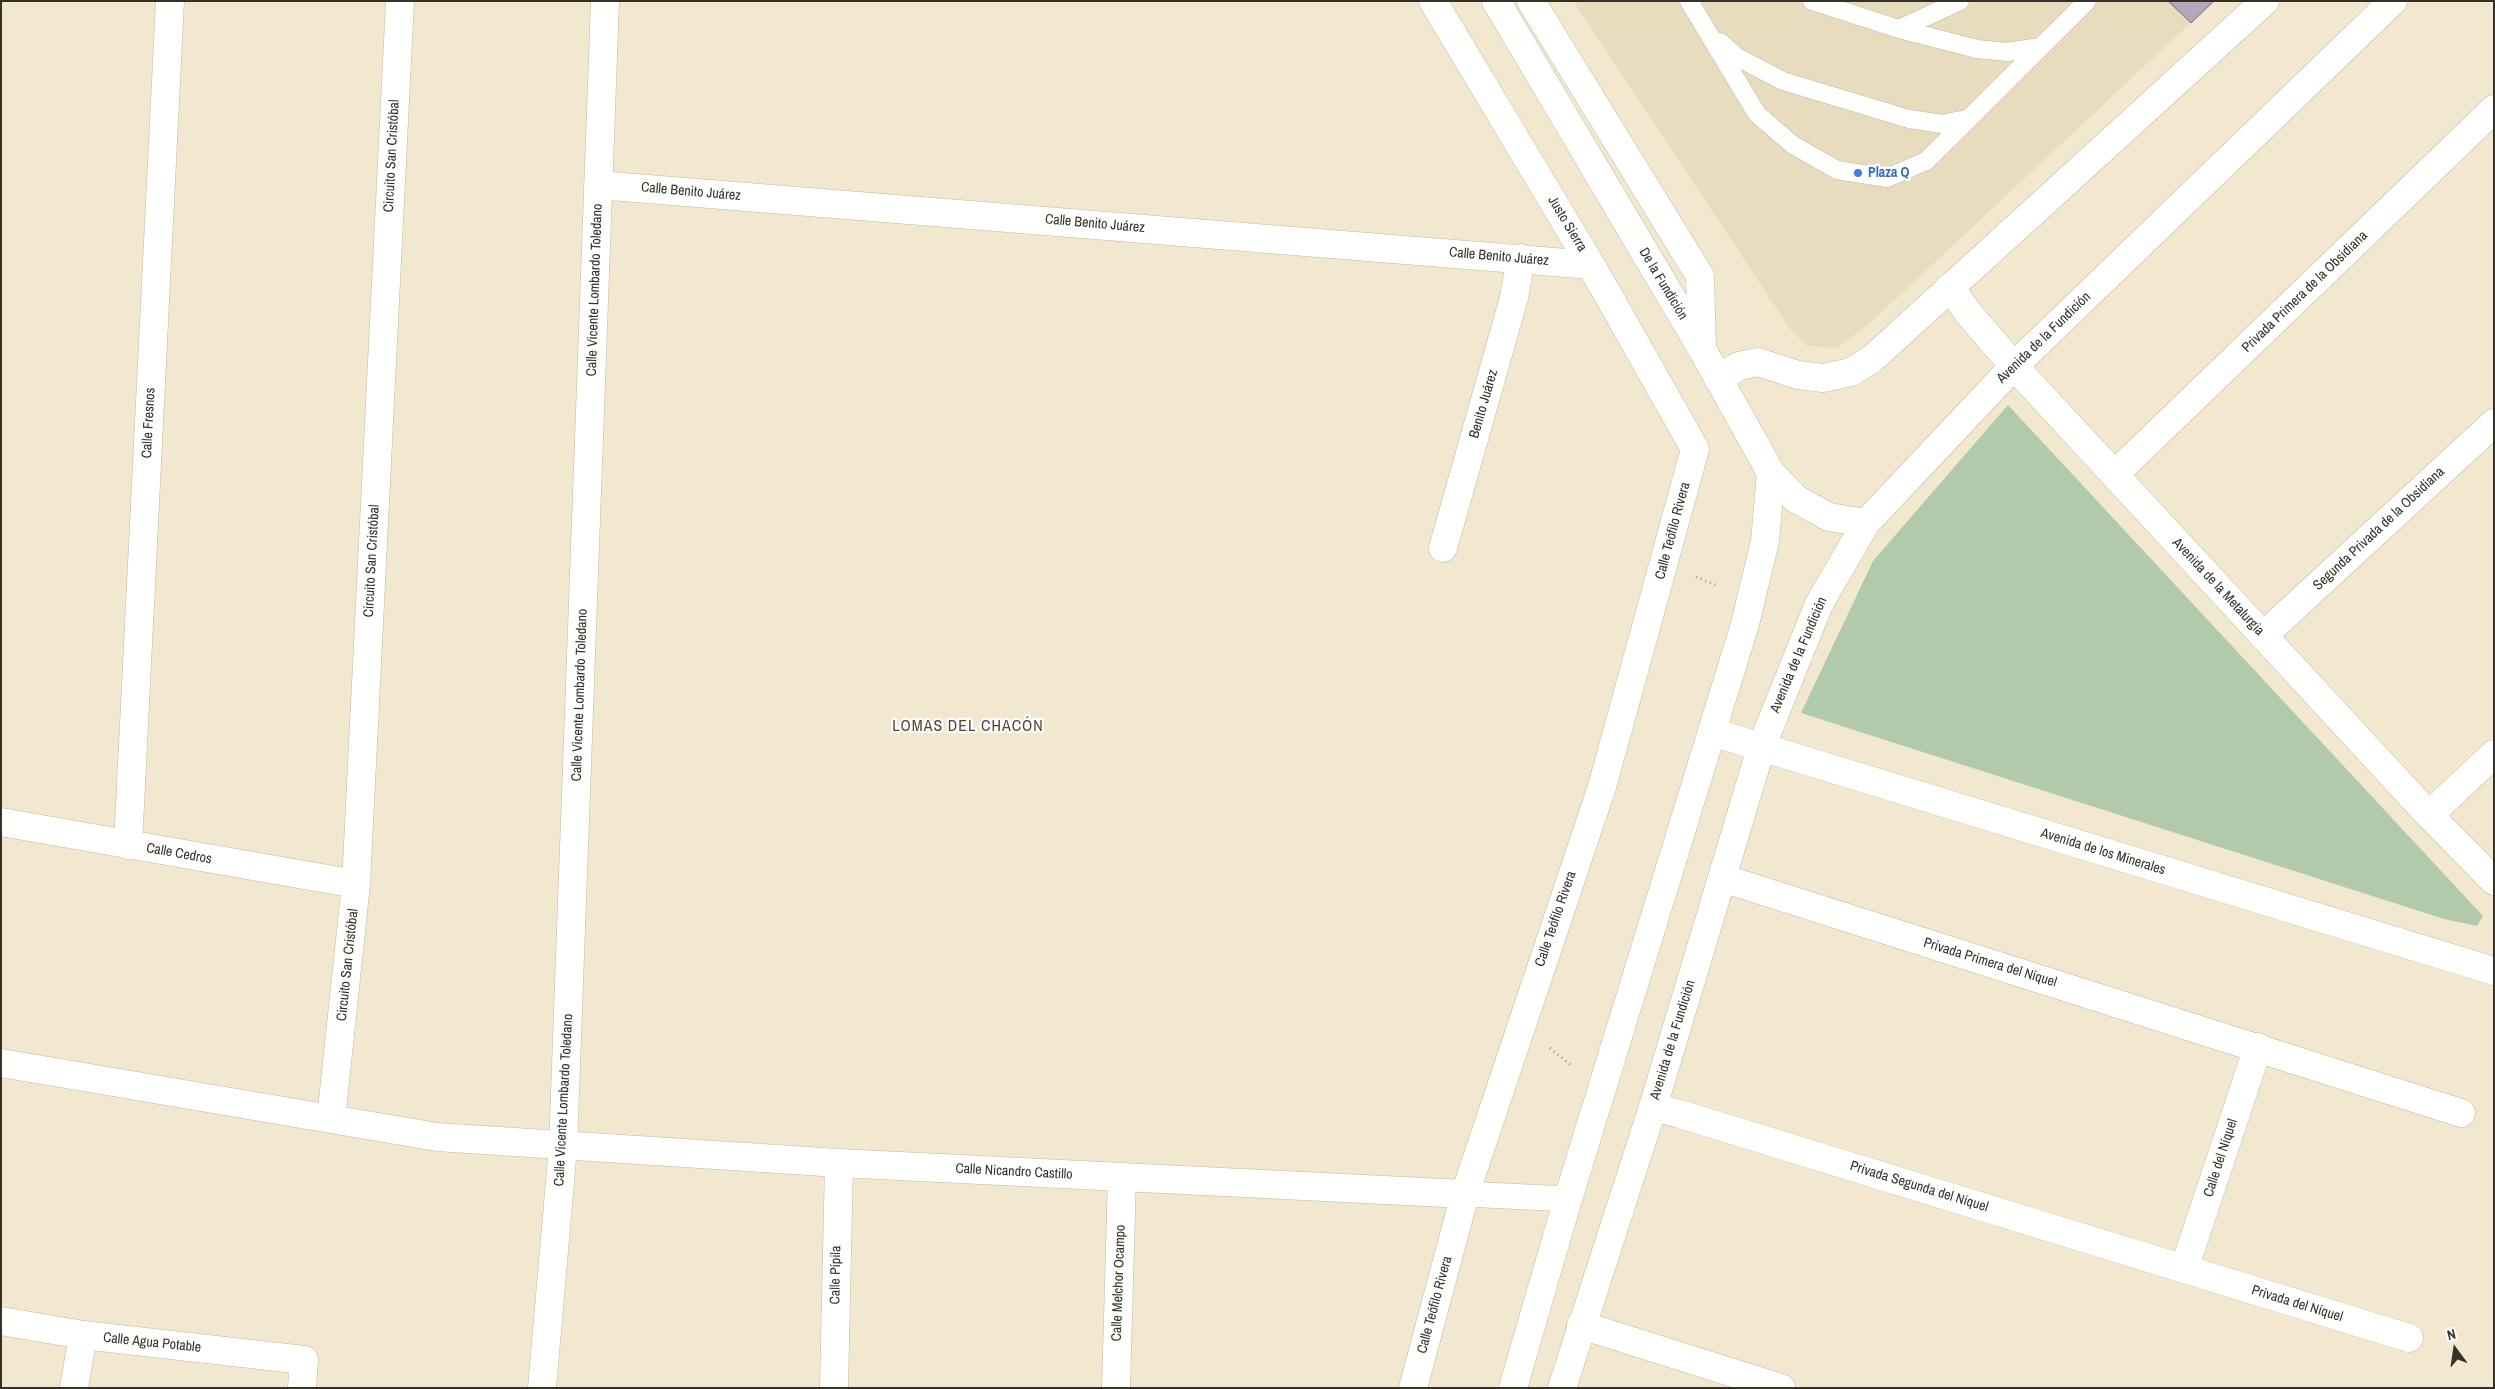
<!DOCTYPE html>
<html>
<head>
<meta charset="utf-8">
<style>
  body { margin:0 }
  #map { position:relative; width:2495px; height:1389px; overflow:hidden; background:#f1e8cf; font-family:"Archivo Narrow",sans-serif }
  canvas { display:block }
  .frame { position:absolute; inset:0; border:2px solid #353127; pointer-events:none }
  .north { position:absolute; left:2430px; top:1324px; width:50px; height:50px; -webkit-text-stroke:4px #fff; paint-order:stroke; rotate:346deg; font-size:14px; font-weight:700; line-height:20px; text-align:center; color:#353127 }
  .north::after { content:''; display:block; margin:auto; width:18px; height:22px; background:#353127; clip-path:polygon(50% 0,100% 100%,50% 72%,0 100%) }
</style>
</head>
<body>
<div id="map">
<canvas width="2495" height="1389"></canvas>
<div class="frame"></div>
<div class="north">N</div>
</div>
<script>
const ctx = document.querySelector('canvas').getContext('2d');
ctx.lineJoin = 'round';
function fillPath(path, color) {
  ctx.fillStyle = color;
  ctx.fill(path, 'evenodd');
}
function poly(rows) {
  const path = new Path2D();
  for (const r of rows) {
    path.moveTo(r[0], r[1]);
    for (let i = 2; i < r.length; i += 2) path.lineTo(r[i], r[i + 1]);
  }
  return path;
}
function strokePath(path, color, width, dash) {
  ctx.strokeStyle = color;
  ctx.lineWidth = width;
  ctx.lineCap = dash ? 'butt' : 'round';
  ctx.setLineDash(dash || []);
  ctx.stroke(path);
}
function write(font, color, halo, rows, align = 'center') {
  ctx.font = font + ' "Archivo Narrow",sans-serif';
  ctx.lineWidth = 4.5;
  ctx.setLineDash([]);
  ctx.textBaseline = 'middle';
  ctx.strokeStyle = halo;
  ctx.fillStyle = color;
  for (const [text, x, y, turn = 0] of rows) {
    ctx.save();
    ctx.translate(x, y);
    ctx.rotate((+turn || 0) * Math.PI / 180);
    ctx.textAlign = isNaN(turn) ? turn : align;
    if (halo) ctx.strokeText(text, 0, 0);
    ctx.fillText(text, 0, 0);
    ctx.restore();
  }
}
fillPath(poly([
  [1573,1,2214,1,1870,323,1837,348,1807,346,1790,329]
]), '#e7dcbd');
fillPath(poly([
  [2008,405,2483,916,2477,926,2444,919,1801,713,1873,561]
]), '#b2caac');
const building = poly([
  [2168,1,2214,1,2191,23,2168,1]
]);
fillPath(building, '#b6a6bc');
strokePath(building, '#796b7f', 1);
const service = poly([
  [1689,1,1757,114,1793,145,1837,170,1887,178,1926,161,2087,1],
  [1812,1,1899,29,1977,49,2007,52,2040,47],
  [1899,29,1960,1],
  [1720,42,1737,57,1783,81,1909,119,1942,124,1966,119]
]);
const pedestrian = poly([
  [1465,1194,1568,1199]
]);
const minor = poly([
  [598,185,1591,265],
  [1950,287,1969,314,2014,366,2429,815,2494,881],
  [2115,474,2494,109],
  [1443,548,1514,298,1521,258],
  [2263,636,2494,423],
  [1712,732,2494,971],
  [2429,815,2494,754],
  [1,822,356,884],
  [128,845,170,1],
  [1722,878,2461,1113],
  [1,1063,437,1137,839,1163,1465,1194],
  [1653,1107,1680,1114,2409,1338],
  [331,1119,356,884,400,1],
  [2184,1269,2258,1047],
  [1,1321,83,1335,304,1360,302,1388],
  [1581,1325,1781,1388],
  [74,1388,83,1335],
  [542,1388,563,1147,605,1],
  [834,1388,839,1163],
  [1116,1388,1122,1177],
  [1413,1388,1465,1194,1602,787,1695,449,1591,265,1433,1]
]);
const tertiary = poly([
  [1496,1,1702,349,1771,473,1796,499,1829,517,1866,523],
  [1531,1,1700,276,1702,347],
  [1718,379,1739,366,1758,362,1798,375,1823,378,1851,372,1872,359,2265,1],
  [1513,1388,1568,1199,1745,624,1765,541,1771,473],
  [1562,1388,1653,1107,1761,748,1819,604,1866,523,2014,366,2393,1]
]);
strokePath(service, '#c1b9a0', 19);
strokePath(pedestrian, '#c1b9a0', 26);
strokePath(minor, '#c1b9a0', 29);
strokePath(tertiary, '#c1b9a0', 29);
strokePath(poly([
  [1696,577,1718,586],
  [1550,1048,1572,1066]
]), '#a49d8b', 3, [1, 4]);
strokePath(service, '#fff', 18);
strokePath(pedestrian, '#fff', 25);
strokePath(minor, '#fff', 28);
strokePath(tertiary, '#fff', 28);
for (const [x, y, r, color] of [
  [1858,173,5,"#3f7fe0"]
]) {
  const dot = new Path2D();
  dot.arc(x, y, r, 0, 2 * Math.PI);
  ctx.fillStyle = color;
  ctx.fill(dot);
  strokePath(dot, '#fff', 2);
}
write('14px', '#353127', '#fff', [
  ["Circuito San Cristóbal",392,156,-87],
  ["Calle Benito Juárez",691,192,5],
  ["Calle Benito Juárez",1095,224,5],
  ["Justo Sierra",1567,224,59],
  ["Calle Benito Juárez",1499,257,5],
  ["De la Fundición",1663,284,59],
  ["Calle Vicente Lombardo Toledano",595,290,-88],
  ["Privada Primera de la Obsidiana",2305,292,-44],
  ["Avenida de la Fundición",2044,338,-44],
  ["Benito Juárez",1484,404,-74],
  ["Calle Fresnos",149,423,-87],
  ["Segunda Privada de la Obsidiana",2379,529,-43],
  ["Calle Teófilo Rivera",1673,531,-75],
  ["Circuito San Cristóbal",372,561,-87],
  ["Avenida de la Metalurgia",2218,587,47],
  ["Avenida de la Fundición",1799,655,-67],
  ["Calle Vicente Lombardo Toledano",580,695,-88],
  ["Avenida de los Minerales",2103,852,17],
  ["Calle Cedros",179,854,10],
  ["Calle Teófilo Rivera",1556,919,-71],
  ["Privada Primera del Níquel",1990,963,17],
  ["Circuito San Cristóbal",348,965,-84],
  ["Avenida de la Fundición",1673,1040,-73],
  ["Calle Vicente Lombardo Toledano",564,1100,-87],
  ["Calle del Níquel",2221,1158,-72],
  ["Calle Nicandro Castillo",1014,1172,3],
  ["Privada Segunda del Níquel",1919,1187,17],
  ["Calle Pípila",836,1275,-89],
  ["Calle Melchor Ocampo",1119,1283,-88],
  ["Privada del Níquel",2297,1304,17],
  ["Calle Teófilo Rivera",1435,1305,-75],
  ["Calle Agua Potable",152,1343,6]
]);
write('bold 14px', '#366cbe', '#fff', [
  ["Plaza Q",1868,173]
], 'left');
ctx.letterSpacing = '1px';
write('16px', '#4e4631', '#fff', [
  ["LOMAS DEL CHACÓN",968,727]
]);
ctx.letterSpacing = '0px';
</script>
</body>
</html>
